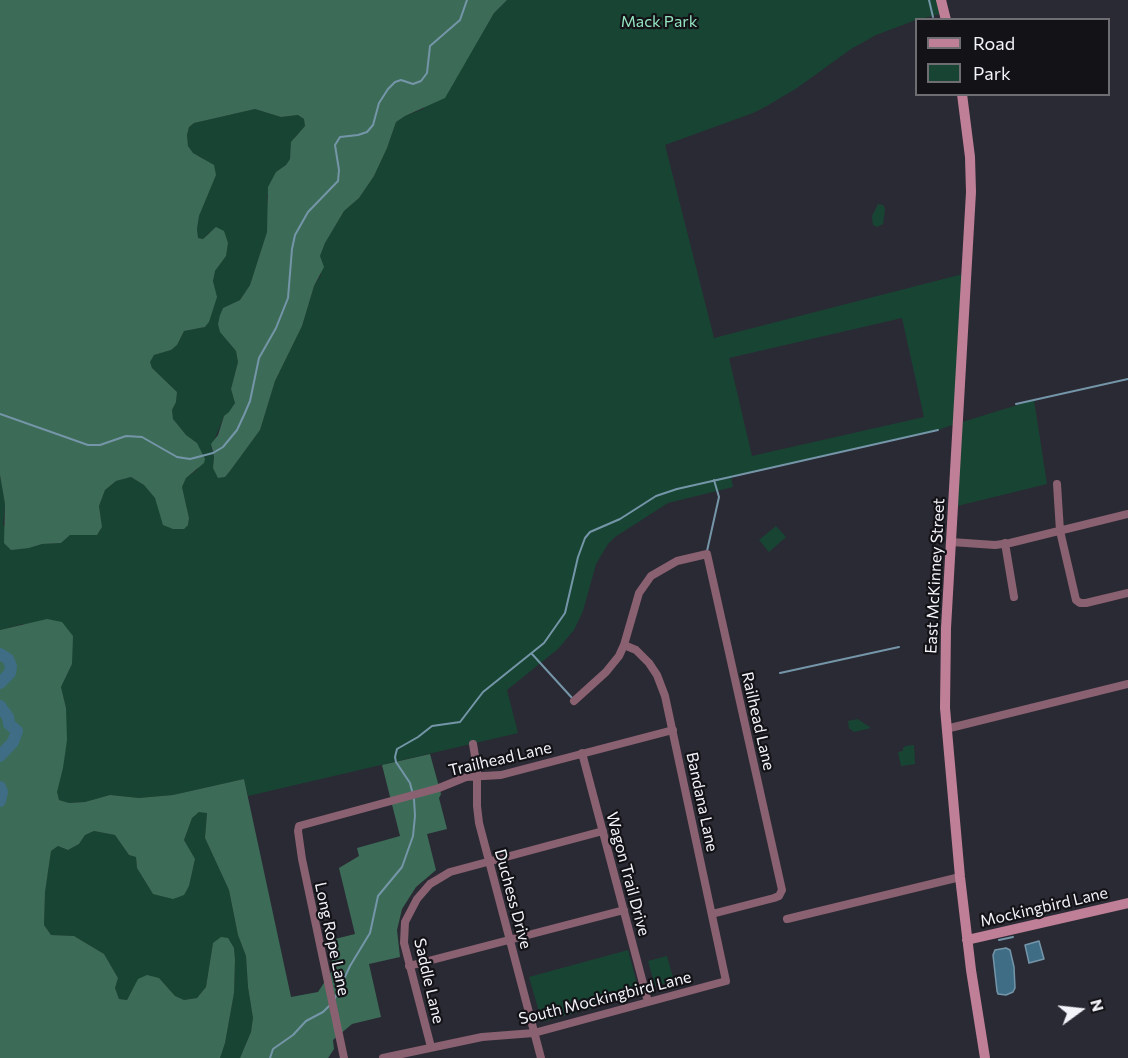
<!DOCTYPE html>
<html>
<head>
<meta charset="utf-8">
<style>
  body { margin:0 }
  #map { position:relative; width:1128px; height:1058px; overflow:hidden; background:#2a2a34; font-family:Commissioner,sans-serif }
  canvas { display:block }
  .legend { position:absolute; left:915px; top:18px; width:195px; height:78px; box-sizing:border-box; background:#131317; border:2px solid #6d6d72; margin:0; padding:8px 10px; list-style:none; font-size:18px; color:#f3f4fa }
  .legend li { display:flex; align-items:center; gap:12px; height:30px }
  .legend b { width:30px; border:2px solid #6d6d72 }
  .north { position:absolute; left:1050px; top:980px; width:60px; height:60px; -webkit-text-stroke:4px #131317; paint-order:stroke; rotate:75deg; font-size:16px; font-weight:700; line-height:24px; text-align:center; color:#f3f4fa }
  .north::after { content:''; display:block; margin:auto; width:21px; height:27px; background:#f3f4fa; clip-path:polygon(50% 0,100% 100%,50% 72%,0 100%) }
</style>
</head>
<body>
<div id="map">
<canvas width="1128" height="1058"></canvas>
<ul class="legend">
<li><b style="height:8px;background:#bf7f96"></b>Road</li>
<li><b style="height:16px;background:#184533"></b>Park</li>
</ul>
<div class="north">N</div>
</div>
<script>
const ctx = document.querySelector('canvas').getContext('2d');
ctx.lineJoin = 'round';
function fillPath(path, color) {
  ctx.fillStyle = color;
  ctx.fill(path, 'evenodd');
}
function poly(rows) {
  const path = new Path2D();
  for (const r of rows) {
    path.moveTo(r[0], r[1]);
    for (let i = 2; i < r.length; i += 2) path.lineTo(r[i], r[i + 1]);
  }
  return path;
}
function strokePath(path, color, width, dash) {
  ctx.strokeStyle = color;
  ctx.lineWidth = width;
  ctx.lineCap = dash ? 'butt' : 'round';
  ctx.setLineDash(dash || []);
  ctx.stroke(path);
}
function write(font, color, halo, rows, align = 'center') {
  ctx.font = font + ' Commissioner,sans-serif';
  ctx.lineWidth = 4.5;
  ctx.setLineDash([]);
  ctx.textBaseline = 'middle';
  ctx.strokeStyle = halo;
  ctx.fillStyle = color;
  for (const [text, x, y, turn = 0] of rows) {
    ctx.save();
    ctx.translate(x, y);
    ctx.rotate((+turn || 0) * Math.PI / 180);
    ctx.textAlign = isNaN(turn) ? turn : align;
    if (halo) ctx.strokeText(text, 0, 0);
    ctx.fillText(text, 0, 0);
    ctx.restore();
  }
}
fillPath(poly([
  [507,0,941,0,944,13,916,20,876,35,851,49,797,88,765,107,753,113,665,145,714,338,967,273,959,423,1034,400,1047,484,953,507,958,423,938,430,731,476,733,487,668,503,615,537,608,544,596,564,583,611,574,630,558,649,507,690,518,733,248,796,244,779,173,795,139,798,110,795,85,802,69,803,59,800,56,792,63,768,66,708,61,687,72,664,23,624,0,630,0,475,5,504,3,525,29,548,42,544,61,543,70,535,97,535,102,527,99,506,105,490,116,481,131,477,144,485,155,498,188,525,189,518,182,487,186,478,198,469,197,443,186,435,173,419,172,410,176,402,177,392,152,368,150,362,154,355,171,350,177,345,184,331,205,327,209,322,214,304,215,289,213,281,215,271,226,256,228,243,210,232,203,239,198,238,197,229,199,216,216,174,204,159,193,153,188,146,187,135,189,127,194,123,255,109,281,117,298,115,304,119,305,126,295,137,290,159,286,165,276,172,267,196,269,217,267,232,250,285,240,300,223,308,220,315,226,339,236,351,238,362,231,389,235,403,229,413,224,416,211,448,214,457,213,468,219,478,225,477,230,471,260,430,275,381,302,326,314,286,321,275,320,256,325,243,344,211,359,198,374,176,387,148,396,122,405,116,423,109,467,59,494,13],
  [902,318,924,417,752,456,729,358],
  [878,204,883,205,885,209,883,224,877,227,873,225,872,216],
  [776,526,786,537,769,552,759,540],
  [858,719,862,722,871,728,854,732,849,728,848,721],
  [914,745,915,764,901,766,898,752,903,751,903,748,906,746],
  [199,812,207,812,205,838,229,890,238,935,246,956,248,987,253,1018,251,1032,240,1058,220,1058,225,1043,234,993,235,960,234,948,213,943,206,987,197,998,184,1000,175,996,159,978,132,990,127,1000,119,999,115,988,118,978,104,954,74,936,51,935,44,925,45,891,51,851,58,846,68,850,79,844,85,835,94,831,115,835,129,855,136,857,137,868,153,894,183,895,189,886,195,860,184,840,192,818],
  [628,950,640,995,542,1022,529,977],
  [667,956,674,981,655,986,648,961]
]), '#184533');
fillPath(poly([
  [0,0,507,0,494,13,445,98,405,116,396,122,387,148,374,176,359,198,344,211,325,243,320,256,324,267,314,286,302,326,275,381,260,430,230,471,225,477,218,478,213,468,214,457,211,444,218,435,224,416,229,412,235,403,231,389,238,362,236,351,220,332,218,324,220,315,223,308,240,300,250,285,267,232,268,187,276,172,286,165,290,159,291,142,305,126,304,119,298,115,281,117,255,109,194,123,189,127,187,135,188,146,193,153,214,165,216,175,199,216,197,229,198,238,203,239,216,227,224,231,228,243,226,256,215,271,213,281,217,297,209,322,205,327,184,331,177,345,171,350,154,355,150,362,152,368,177,392,176,402,172,410,173,419,186,435,197,443,205,459,204,463,186,478,182,487,189,518,188,525,184,529,173,529,163,525,155,498,144,485,131,477,116,481,105,490,99,506,102,527,97,535,70,535,61,543,42,544,29,548,11,550,4,543,5,504,0,475],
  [47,619,62,622,73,636,72,664,61,687,66,708,67,740,63,768,57,792,59,800,69,803,85,802,110,795,139,798,173,795,244,779,291,997,318,992,333,969,327,941,355,934,339,868,359,856,357,848,400,836,382,765,430,754,441,794,439,798,447,829,427,834,436,870,416,887,402,909,397,930,400,957,369,964,381,1017,352,1024,333,1040,334,1049,328,1058,240,1058,251,1032,253,1018,248,987,246,956,238,935,229,890,205,838,207,813,199,812,192,818,184,840,195,859,189,886,184,895,173,899,153,894,137,868,136,857,129,855,115,835,94,831,85,835,79,844,68,850,58,846,51,851,45,892,44,925,51,935,74,936,104,954,118,978,115,988,119,999,127,1000,138,979,147,975,159,978,175,996,184,1000,197,998,206,987,213,943,221,937,228,938,234,948,235,960,234,993,225,1043,220,1058,0,1058,0,630]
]), '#3c6c57');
const water = poly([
  [1039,941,1044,959,1029,963,1025,945,1039,941],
  [1006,948,1010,950,1014,967,1015,988,1013,992,1006,995,998,994,997,991,993,955,995,950,1006,948]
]);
fillPath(water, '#3f6d86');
strokePath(water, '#7596a9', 1.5);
strokePath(poly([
  [929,0,933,17],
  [1016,404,1128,379],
  [0,414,88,445,100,445,126,436,142,437,177,457,190,459,213,453,223,447,237,430,244,415,250,401,259,358,276,328,288,298,292,249,295,235,308,212,338,181,339,170,335,145,340,137,358,135,367,132,373,125,379,103,388,89,395,82,401,80,413,84,421,81,427,73,430,46,460,20,467,0],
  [707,551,719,497,714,480],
  [532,654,573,699],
  [780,673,899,647],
  [999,940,1013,937],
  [334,1000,350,966,370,933,378,896,402,867,413,836,415,816,414,799,410,783,396,762,395,757,397,749,418,737,432,726,460,722,483,692,544,643,565,613,578,557,585,538,590,532,620,519,656,496,677,489,938,430],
  [270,1058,273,1049,293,1035,306,1021,323,1012,331,1004]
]), '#7596a9', 2);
strokePath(poly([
  [0,654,8,659,11,666,10,673,0,683],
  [0,706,8,717,9,724,17,731,13,742,0,756],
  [0,787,2,792,0,801]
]), '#3f6d86', 12);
strokePath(poly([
  [1057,484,1060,531,1076,600,1080,603,1086,603,1128,593],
  [951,542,995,545,1010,543,1128,514],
  [1005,543,1014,597],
  [574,701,606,672,619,656,624,645,639,593,651,576,677,561,707,554,782,890,779,896,774,898,712,914],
  [946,729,1128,684],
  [473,744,477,768,477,806,479,823,541,1058],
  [582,753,648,1002],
  [787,919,960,877],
  [409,966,624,910],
  [431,1047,404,943,405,922,417,899,430,884,450,872,603,831],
  [344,1058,302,859,298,831,299,826,439,788,466,777,501,775,673,730],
  [383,1058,482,1037,534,1033,726,981,665,696,657,675,649,663,636,650,624,645]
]), '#8a6170', 8);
strokePath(poly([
  [941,0,946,20],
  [962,94,970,157,971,192,946,628,945,708,960,877,971,970,985,1058],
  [967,940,1128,903]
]), '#bf7f96', 10);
write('16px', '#93e3bf', '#131317', [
  ["Mack Park",659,22]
]);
write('16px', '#f3f4fa', '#131317', [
  ["East McKinney Street",935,576,-87],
  ["Railhead Lane",758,721,77],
  ["Trailhead Lane",500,759,-13],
  ["Bandana Lane",702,802,78],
  ["Wagon Trail Drive",628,874,75],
  ["Duchess Drive",513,899,75],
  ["Mockingbird Lane",1044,907,-13],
  ["Long Rope Lane",332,939,78],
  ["Saddle Lane",429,981,77],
  ["South Mockingbird Lane",605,998,-14]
]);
</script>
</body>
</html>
